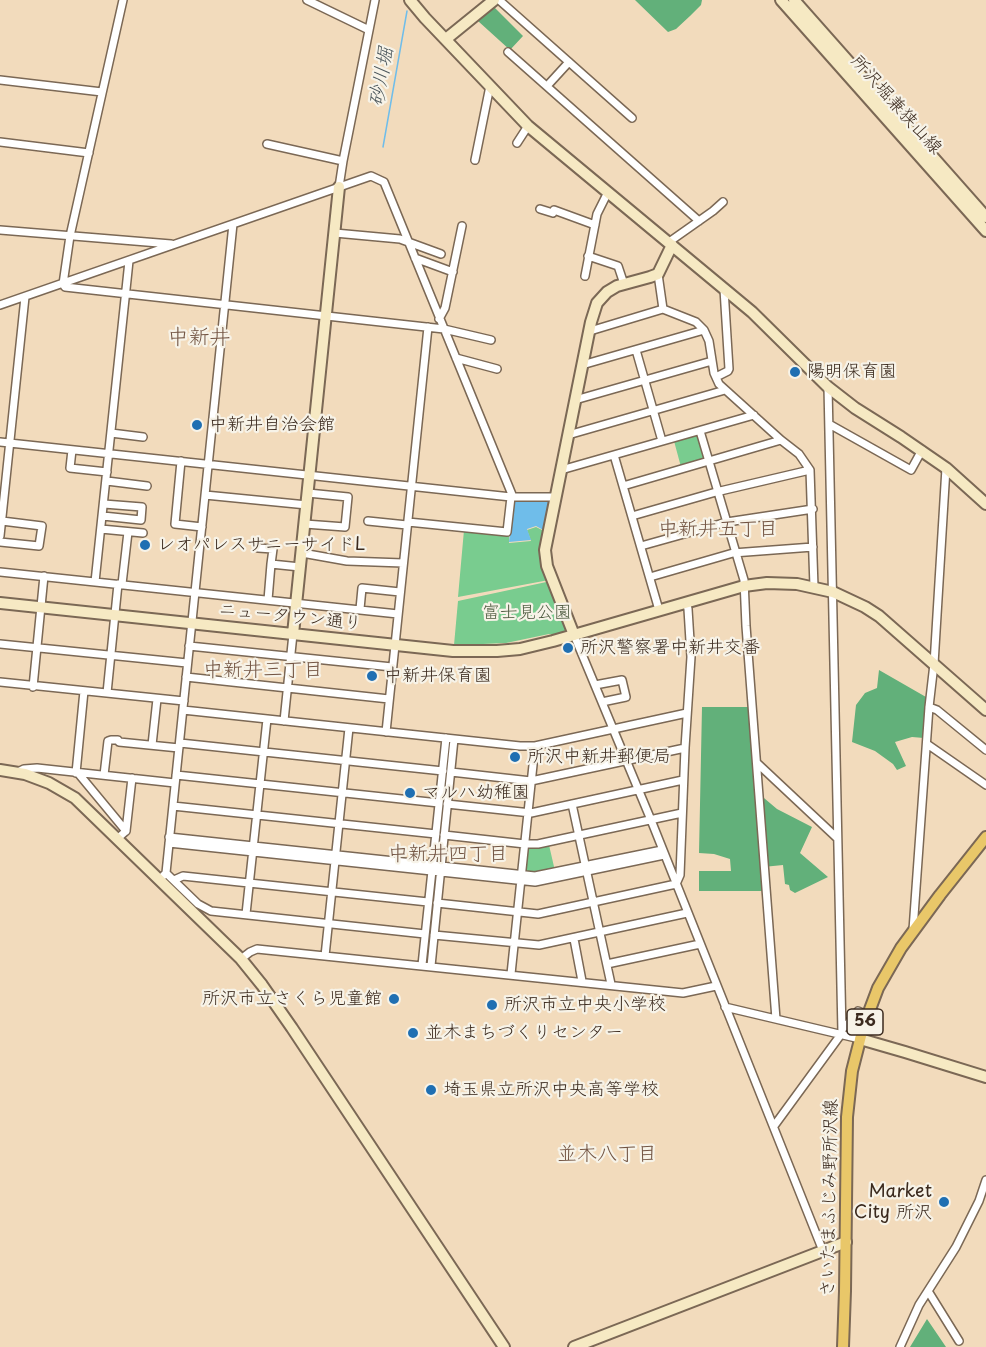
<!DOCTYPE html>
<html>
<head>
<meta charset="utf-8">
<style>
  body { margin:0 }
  canvas { display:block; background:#f2dbbc }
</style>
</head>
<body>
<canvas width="986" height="1347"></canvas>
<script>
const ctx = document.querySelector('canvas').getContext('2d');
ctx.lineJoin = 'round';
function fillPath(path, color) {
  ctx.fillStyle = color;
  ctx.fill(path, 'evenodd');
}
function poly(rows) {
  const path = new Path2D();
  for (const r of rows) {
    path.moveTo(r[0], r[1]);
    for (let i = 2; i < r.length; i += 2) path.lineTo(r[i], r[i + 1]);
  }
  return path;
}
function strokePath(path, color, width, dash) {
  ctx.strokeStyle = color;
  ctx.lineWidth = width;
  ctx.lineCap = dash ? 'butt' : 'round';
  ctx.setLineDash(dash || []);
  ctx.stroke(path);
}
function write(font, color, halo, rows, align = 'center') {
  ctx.font = font + ' "Playpen Sans","Klee One",sans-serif';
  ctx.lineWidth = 4.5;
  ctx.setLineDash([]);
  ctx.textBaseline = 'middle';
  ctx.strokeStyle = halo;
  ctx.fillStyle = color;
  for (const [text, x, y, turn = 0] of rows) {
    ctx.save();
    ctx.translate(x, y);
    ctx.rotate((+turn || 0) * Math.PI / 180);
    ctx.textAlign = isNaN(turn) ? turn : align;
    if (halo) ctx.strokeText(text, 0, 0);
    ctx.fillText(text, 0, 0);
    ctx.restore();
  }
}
fillPath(poly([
  [699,434,706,459,681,467,674,441],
  [536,527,546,532,549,580,458,597,464,530,509,534,509,543,531,541,527,530],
  [551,581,569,630,553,635,549,634,506,643,483,644,480,646,454,645,458,601],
  [549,845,555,871,536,874,526,873,525,871,527,848,529,846]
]), '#79cc8f');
fillPath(poly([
  [635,0,702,0,701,5,690,16,676,29,668,32],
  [493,6,523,36,510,50,478,21],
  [879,670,926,697,924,738,912,737,895,742,906,766,897,770,893,764,875,751,852,742,856,705,865,693,877,688],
  [702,707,752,707,758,793,777,809,812,827,800,853,828,877,795,893,790,890,789,885,785,884,783,865,763,867,765,891,699,891,699,871,731,871,730,859,714,854,699,853],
  [927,1319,946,1347,910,1347]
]), '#62b07a');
fillPath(poly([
  [517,499,550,500,551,503,545,531,536,526,527,529,531,540,509,542,513,504]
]), '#6fbdea');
strokePath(poly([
  [383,147,407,11]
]), '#6fbdea', 1.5);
const street = poly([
  [123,0,70,236,63,284,65,287,444,329,491,340],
  [307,0,369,30],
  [499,0,632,118],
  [508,52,699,221],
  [0,80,102,92],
  [547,86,569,62],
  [0,142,89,153],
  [517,143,528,126],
  [267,144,343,161],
  [475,160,490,86],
  [339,187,343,161,375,0],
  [540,209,553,213,554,210,595,225],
  [0,230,171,244],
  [335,233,400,239,441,254],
  [669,242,713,211,723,202],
  [588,256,618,266,624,284],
  [415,258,453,272],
  [658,274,663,309,696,322,704,330,709,341,714,373,719,384,781,440,799,454,810,470,814,587],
  [585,276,597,214,608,192],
  [0,305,371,176,384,182,513,497],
  [439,319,445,308,462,226],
  [590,331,663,309],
  [636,350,662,441],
  [456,358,497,369],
  [582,365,704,330],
  [716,377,728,371,729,369,724,289],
  [575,400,712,361],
  [829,424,911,470,922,450],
  [700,431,744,580,746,626,776,1019],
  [111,433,143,437],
  [568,435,725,390],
  [0,442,511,497,555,497],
  [72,450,70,468,107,472],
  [614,455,659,610],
  [181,461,175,524,202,527],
  [561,470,754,415],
  [107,481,147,486],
  [623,486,781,440],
  [205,495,307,505],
  [103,516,141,520,142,507,104,504],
  [632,516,716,492,810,470],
  [368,521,407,525],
  [408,522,507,532,511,497],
  [305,524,345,527,348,497,308,493],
  [101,529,143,533],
  [0,536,25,297],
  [0,542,39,546,42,526,2,521],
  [641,546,727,522,813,509],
  [258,548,273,549,271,564,300,567],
  [302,553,347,561,403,563],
  [0,572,398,614],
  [650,577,733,553,813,547],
  [95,582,129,261],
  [122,584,128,532],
  [268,600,271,564],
  [360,609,362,588,400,592],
  [574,635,651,820,823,1251],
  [0,644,187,663],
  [189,646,392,667],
  [186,677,389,699],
  [0,682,184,701],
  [595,685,622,680,626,697,602,702],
  [33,687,44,576],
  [107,693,118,584],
  [929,707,937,710,986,750],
  [183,710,520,746,535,746,687,713],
  [284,721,293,634],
  [386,732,428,327],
  [180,743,443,771],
  [927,744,986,785],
  [152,745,157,699],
  [757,763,837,838],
  [20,771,24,769,37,768,175,783],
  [451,772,531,781,685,748],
  [76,773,84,691],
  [78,773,126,831,117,839],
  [104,775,108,741,111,740,118,740,119,742,179,748],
  [176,775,439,803],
  [447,804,531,813,683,780],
  [572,804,611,984],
  [173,806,436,834],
  [126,831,132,778],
  [444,835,525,844,538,844,682,813],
  [169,837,535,876,662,850],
  [169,843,535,882,664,855],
  [166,873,198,904,211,911,425,934],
  [159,880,166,873,233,224],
  [174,880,183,876,428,902],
  [437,903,538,914,676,884,680,875,685,748,691,657,688,609,686,602],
  [246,914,267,719],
  [913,930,929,707,934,664,946,468],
  [434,935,539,945,687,913],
  [574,939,582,981],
  [325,956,349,728],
  [241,959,250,952,257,949,683,993,716,986],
  [607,964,700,944],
  [422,965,446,738],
  [431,966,454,739],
  [511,974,535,746],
  [725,1007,860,1039],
  [842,1029,846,1026,858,1011,867,1015],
  [774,1126,842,1033,828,387],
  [928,1291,959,1341],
  [900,1347,919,1305,956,1247,979,1201,986,1180]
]);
const secondary = poly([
  [410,0,425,18,528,126,752,312,828,387,855,408,901,437,946,468,986,504],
  [781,0,986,231],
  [794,0,986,217],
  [446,39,494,0],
  [0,603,453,651,497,651,520,649,553,641,744,586,767,583,797,584,833,592,865,607,879,616,986,710],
  [293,634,339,187],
  [574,635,547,566,545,550,591,322,597,303,607,292,617,286,650,277,658,274,672,245],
  [0,770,25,774,49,783,75,798,241,959,262,985,292,1028,504,1347],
  [860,1039,905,1052,986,1077],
  [574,1347,846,1242]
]);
const primary = poly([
  [843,1347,845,1291,847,1117,852,1071,863,1028,878,988,901,948,940,895,986,837]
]);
strokePath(street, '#7b6855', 10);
strokePath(secondary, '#7b6855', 14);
strokePath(primary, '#7b6855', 14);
strokePath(street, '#fff', 7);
strokePath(secondary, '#f6e9c3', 10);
strokePath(primary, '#e9c769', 10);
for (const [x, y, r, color] of [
  [795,372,6,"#1f6fb2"],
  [197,425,6,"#1f6fb2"],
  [145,545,6,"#1f6fb2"],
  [568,648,6,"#1f6fb2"],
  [372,676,6,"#1f6fb2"],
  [515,757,6,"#1f6fb2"],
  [410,793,6,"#1f6fb2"],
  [394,999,6,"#1f6fb2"],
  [492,1005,6,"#1f6fb2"],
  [413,1033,6,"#1f6fb2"],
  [431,1090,6,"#1f6fb2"],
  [944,1202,6,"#1f6fb2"]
]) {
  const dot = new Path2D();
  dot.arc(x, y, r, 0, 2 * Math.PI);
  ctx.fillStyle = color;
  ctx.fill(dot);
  strokePath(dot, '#f7f3e8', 2);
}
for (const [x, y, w] of [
  [865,1022,36]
]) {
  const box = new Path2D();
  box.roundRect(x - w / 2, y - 13, w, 26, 4.5);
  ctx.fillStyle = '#f7f3e8';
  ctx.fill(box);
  strokePath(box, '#3b2a1e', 1.5);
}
write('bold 16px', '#3b2a1e', null, [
  ["56",865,1022]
]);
write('18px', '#3b2a1e', '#f7f3e8', [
  ["所沢堀兼狭山線",896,105,48],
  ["ニュータウン通り",290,617,6],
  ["さいたまふじみ野所沢線",830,1198,-89]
]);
write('18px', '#3b2a1e', '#f7f3e8', [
  ["陽明保育園",807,372],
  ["中新井自治会館",209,425],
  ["レオパレスサニーサイドL",157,545],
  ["所沢警察署中新井交番",580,648],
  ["中新井保育園",384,676],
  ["所沢中新井郵便局",527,757],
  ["マルハ幼稚園",422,793],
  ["所沢市立さくら児童館",382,999,"right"],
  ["所沢市立中央小学校",504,1005],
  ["並木まちづくりセンター",425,1033],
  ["埼玉県立所沢中央高等学校",443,1090],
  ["Market",932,1192,"right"],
  ["City 所沢",932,1213,"right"]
], 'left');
write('18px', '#4e5b40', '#f7f3e8', [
  ["富士見公園",527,613]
]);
write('italic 20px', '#4b565b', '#f7f3e8', [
  ["砂川堀",382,77,-80]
]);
write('20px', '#725442', '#f7f3e8', [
  ["中新井五丁目",718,529],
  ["中新井三丁目",263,670],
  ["中新井四丁目",448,854],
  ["並木八丁目",607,1154]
]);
write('21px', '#725442', '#f7f3e8', [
  ["中新井",199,338]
]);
</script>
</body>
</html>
